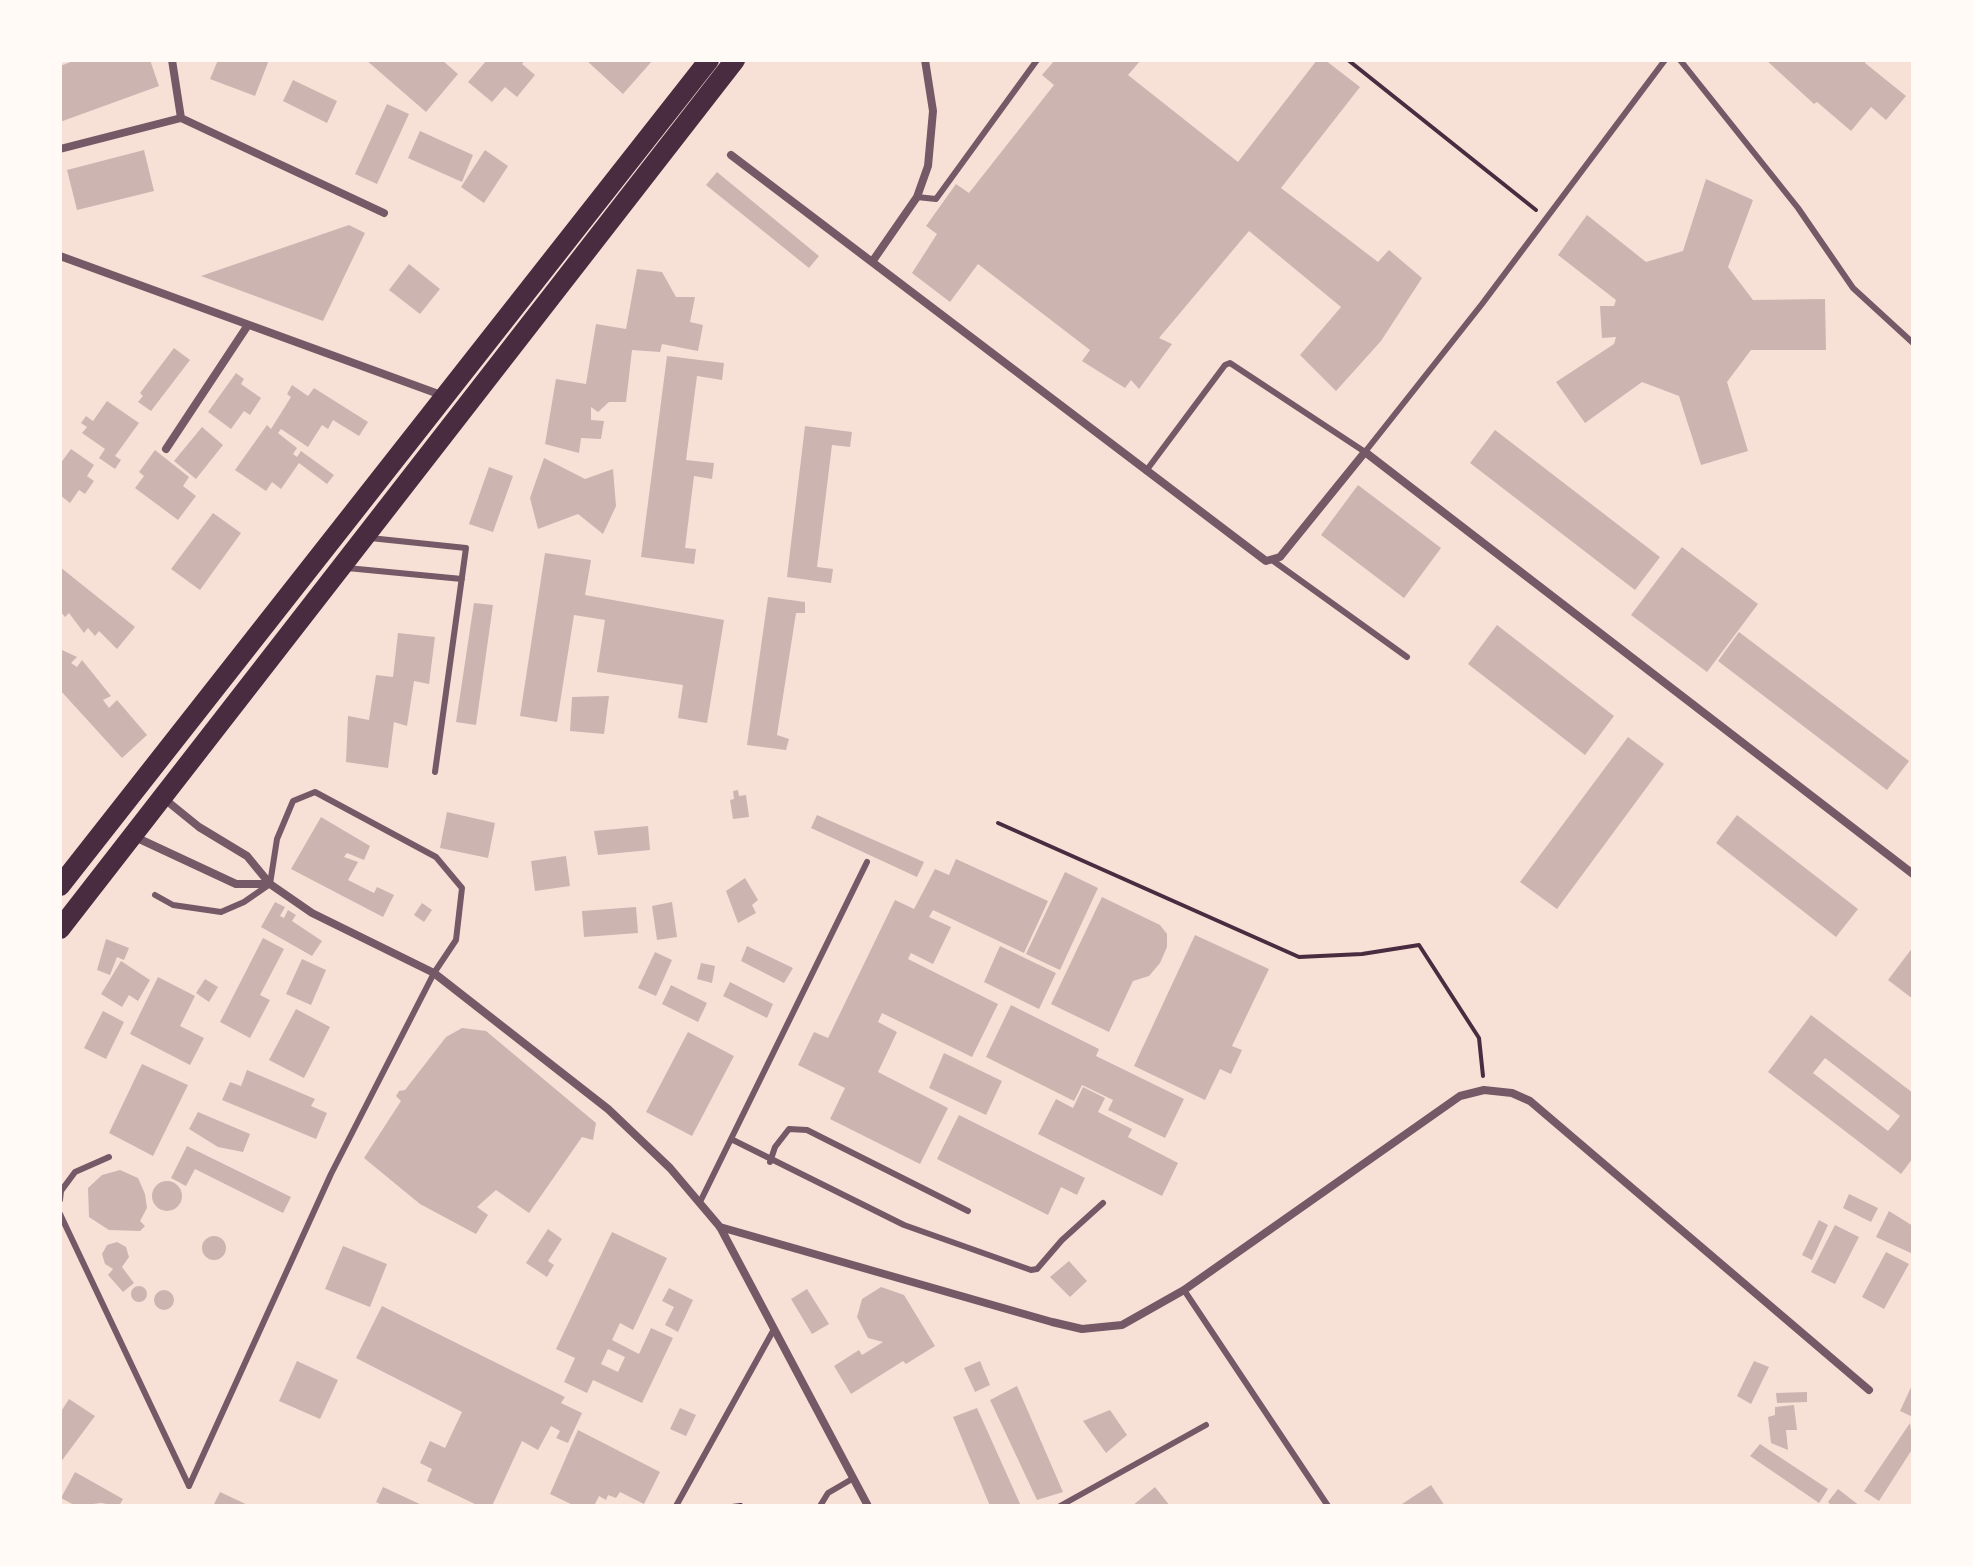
<!DOCTYPE html>
<html>
<head>
<meta charset="utf-8">
<style>
  body { margin:0 }
  #map { position:relative; width:1973px; height:1566px; overflow:hidden; background:#f7e1d7; font-family:Poppins,sans-serif }
  canvas { display:block }
  .frame { position:absolute; inset:0; border:62px solid #fffaf5; pointer-events:none }
</style>
</head>
<body>
<div id="map">
<canvas width="1973" height="1566"></canvas>
<div class="frame"></div>
</div>
<script>
const ctx = document.querySelector('canvas').getContext('2d');
ctx.lineJoin = 'round';
function fillPath(path, color) {
  ctx.fillStyle = color;
  ctx.fill(path, 'evenodd');
}
function poly(rows) {
  const path = new Path2D();
  for (const r of rows) {
    if (r.length === 3) {
      path.moveTo(r[0] + r[2], r[1]);
      path.arc(r[0], r[1], r[2], 0, 2 * Math.PI);
      continue;
    }
    path.moveTo(r[0], r[1]);
    for (let i = 2; i < r.length; i += 2) path.lineTo(r[i], r[i + 1]);
  }
  return path;
}
function strokePath(path, color, width, dash) {
  ctx.strokeStyle = color;
  ctx.lineWidth = width;
  ctx.lineCap = dash ? 'butt' : 'round';
  ctx.setLineDash(dash || []);
  ctx.stroke(path);
}
fillPath(poly([
  [76,60,150,60,159,86,60,122,60,66],
  [218,60,269,60,255,96,210,79],
  [366,60,442,60,458,74,426,112],
  [487,60,525,60,522,64,535,75,517,97,505,87,492,102,468,82],
  [586,60,653,60,623,94],
  [1055,60,1141,60,1128,75,1238,162,1317,60,1325,60,1360,87,1281,188,1378,262,1389,250,1422,278,1381,341,1336,391,1300,355,1341,307,1249,231,1159,338,1172,344,1139,389,1131,380,1125,388,1082,361,1090,350,978,264,950,302,912,273,937,234,926,226,956,184,969,193,1054,85,1042,75],
  [1766,60,1867,60,1865,63,1906,96,1886,120,1871,107,1851,131,1817,102,1814,104],
  [293,80,337,101,327,123,283,101],
  [387,104,409,114,377,184,355,174],
  [420,131,473,155,462,182,408,158],
  [144,150,154,191,77,210,67,170],
  [485,150,508,166,484,203,461,187],
  [717,172,819,256,809,268,706,185],
  [1706,179,1753,200,1728,267,1753,300,1825,299,1826,350,1751,350,1727,382,1748,451,1701,465,1679,396,1642,382,1585,423,1556,382,1614,344,1616,337,1602,338,1600,306,1614,306,1616,300,1558,255,1587,215,1646,262,1683,251],
  [349,225,365,233,323,321,201,276],
  [409,264,440,289,420,314,389,290],
  [637,269,662,272,676,297,695,297,690,322,703,325,698,351,662,344,660,352,632,350,626,402,609,402,598,412,591,407,591,420,604,421,601,439,581,438,579,453,545,444,556,379,586,384,596,324,626,329],
  [174,348,190,360,151,411,138,402,143,396,140,393],
  [667,356,724,363,722,380,697,376,686,460,714,463,712,479,694,476,685,548,696,549,694,564,641,557],
  [236,373,244,379,241,384,261,398,250,415,244,411,231,429,208,412],
  [292,385,308,396,314,388,368,422,359,436,333,420,328,429,322,425,308,447,281,429,278,433,297,448,293,454,297,457,301,451,334,475,327,484,299,463,281,489,272,482,266,491,235,470,267,425,271,429,291,397,287,394],
  [107,401,139,423,115,456,121,460,115,469,99,458,105,449,82,433,87,427,81,423,86,416,93,421],
  [805,426,852,432,850,447,832,445,817,567,833,569,831,583,787,577],
  [202,427,223,445,196,479,174,461],
  [1495,430,1660,557,1635,590,1470,463],
  [71,449,94,465,87,476,94,481,85,494,79,490,70,503,60,495,60,464],
  [155,450,189,477,183,486,196,496,178,520,135,488,144,476,139,472],
  [544,458,585,479,613,469,616,506,603,534,578,514,538,529,530,498],
  [489,467,513,476,493,532,469,524],
  [1358,485,1441,548,1404,598,1321,535],
  [213,513,241,533,200,590,171,569],
  [1682,547,1758,604,1707,672,1631,615],
  [545,553,591,560,585,595,724,620,707,723,678,718,683,685,597,672,605,620,574,615,557,722,520,716],
  [60,567,135,627,117,649,99,631,95,636,88,628,84,633,69,613,65,617,60,611],
  [768,597,805,602,805,613,796,613,777,735,789,739,786,750,747,745],
  [474,603,493,605,476,725,456,722],
  [1497,625,1614,716,1585,755,1468,664],
  [1739,632,1909,761,1887,790,1718,661],
  [398,633,435,637,429,684,414,681,407,726,394,722,388,768,346,762,348,716,369,720,376,675,393,677],
  [62,650,77,657,71,663,77,667,82,660,111,696,103,700,109,708,117,700,147,735,122,758,60,690],
  [609,696,604,734,570,731,572,697],
  [1628,737,1664,764,1557,909,1520,882],
  [738,790,739,796,746,795,749,817,733,819,730,800,734,799,733,791],
  [447,812,495,823,488,858,440,848],
  [817,815,924,862,917,877,811,828],
  [1737,815,1858,909,1836,937,1716,843],
  [321,817,370,846,364,860,347,853,344,857,358,862,348,880,374,893,377,887,394,895,383,917,291,869],
  [648,826,650,850,598,855,594,831],
  [566,856,570,886,535,891,531,861],
  [956,859,1048,901,1024,953,933,910,929,917,951,927,933,964,911,953,908,959,998,1004,972,1057,882,1013,878,1022,897,1032,878,1072,948,1108,920,1164,830,1119,845,1088,798,1065,814,1032,828,1038,895,900,914,909,935,869,949,875],
  [1065,872,1098,888,1060,970,1026,954],
  [745,878,758,900,752,905,756,913,738,923,726,891],
  [1102,897,1160,925,1167,934,1167,947,1160,963,1149,976,1133,981,1109,1032,1051,1004],
  [275,902,285,907,280,916,284,918,288,910,296,915,292,921,322,941,312,956,261,927],
  [672,902,677,937,657,940,652,906],
  [422,903,432,910,424,922,414,915],
  [636,907,638,933,584,937,582,911],
  [1195,935,1269,969,1232,1046,1242,1050,1231,1074,1220,1069,1205,1100,1134,1066],
  [263,938,284,949,260,995,270,1000,250,1038,220,1022],
  [106,939,129,948,124,960,117,957,110,975,97,970],
  [747,946,793,968,784,983,741,961],
  [1000,946,1056,973,1039,1009,984,982],
  [1913,947,1913,999,1888,980],
  [655,952,672,960,656,996,638,988],
  [302,959,326,970,311,1005,286,994],
  [121,961,150,980,138,1001,129,995,122,1007,101,994],
  [701,963,715,966,712,983,697,979],
  [158,977,195,996,180,1026,204,1038,190,1065,130,1034],
  [205,979,218,987,209,1002,196,993],
  [730,982,773,1004,767,1018,723,996],
  [671,985,707,1003,698,1022,662,1004],
  [1011,1005,1099,1049,1096,1056,1184,1099,1165,1138,1108,1110,1113,1100,1082,1085,1074,1101,986,1057],
  [296,1009,330,1027,304,1078,269,1060],
  [103,1011,124,1022,106,1059,84,1048],
  [1811,1015,1913,1093,1913,1158,1901,1174,1768,1072],
  [1825,1058,1900,1116,1888,1131,1813,1073],
  [462,1028,486,1031,596,1123,593,1140,582,1137,529,1213,496,1190,477,1207,488,1215,476,1234,420,1204,364,1158,401,1101,396,1096,399,1091,405,1090,446,1037],
  [688,1032,734,1056,692,1136,646,1112],
  [944,1053,1002,1081,986,1115,929,1088],
  [142,1064,188,1085,153,1156,109,1133],
  [247,1070,315,1099,311,1106,327,1113,316,1139,222,1100,230,1082,241,1086],
  [1083,1087,1105,1098,1098,1112,1132,1129,1128,1137,1178,1163,1162,1196,1038,1134,1056,1099,1073,1108],
  [198,1112,250,1134,243,1152,218,1147,189,1129],
  [959,1115,1085,1178,1077,1195,1061,1187,1048,1215,937,1159],
  [187,1146,291,1197,283,1213,195,1169,186,1186,171,1178],
  [120,1170,138,1178,145,1194,147,1208,140,1221,145,1226,140,1231,109,1230,89,1217,88,1188,102,1175],
  [167,1196,15],
  [1849,1194,1878,1208,1871,1222,1843,1208],
  [1889,1211,1913,1226,1913,1254,1876,1237],
  [1819,1220,1828,1225,1812,1260,1802,1255],
  [1835,1225,1859,1237,1835,1284,1811,1272],
  [548,1229,562,1239,548,1261,554,1265,547,1277,526,1263],
  [612,1232,667,1258,633,1330,620,1323,612,1340,639,1354,651,1328,673,1338,642,1403,593,1380,587,1393,564,1382,575,1358,556,1349],
  [608,1349,625,1357,618,1372,601,1364],
  [214,1248,12],
  [117,1242,126,1247,129,1257,122,1267,134,1283,123,1292,108,1275,113,1269,105,1264,102,1254,107,1245],
  [343,1246,387,1264,370,1307,325,1289],
  [1886,1252,1909,1264,1884,1309,1862,1297],
  [1069,1261,1087,1281,1070,1297,1050,1277],
  [139,1294,8],
  [881,1287,904,1295,935,1346,906,1364,903,1361,851,1394,834,1366,859,1350,862,1355,883,1342,868,1338,857,1317,862,1299],
  [669,1288,693,1300,678,1332,665,1325,674,1307,662,1301],
  [807,1289,829,1324,812,1334,791,1299],
  [164,1300,10],
  [382,1306,565,1397,561,1403,582,1413,568,1443,556,1438,560,1431,551,1426,538,1450,522,1441,492,1506,479,1506,427,1481,432,1469,420,1463,430,1441,445,1448,462,1412,356,1358],
  [297,1361,338,1380,320,1419,279,1401],
  [980,1361,990,1385,975,1392,964,1368],
  [1754,1361,1769,1367,1751,1404,1737,1396],
  [1913,1383,1913,1417,1900,1411],
  [1017,1386,1063,1492,1037,1500,990,1400],
  [1807,1392,1807,1402,1777,1403,1776,1393],
  [69,1399,95,1416,60,1463,60,1413],
  [1794,1405,1797,1430,1786,1430,1788,1450,1771,1443,1768,1417,1775,1415,1775,1407],
  [680,1408,696,1415,686,1436,670,1429],
  [977,1408,1021,1506,990,1506,953,1417],
  [1110,1410,1127,1435,1106,1453,1083,1421],
  [1910,1423,1913,1448,1879,1501,1864,1491],
  [578,1430,660,1472,644,1504,620,1492,616,1498,608,1495,606,1500,599,1496,594,1506,575,1506,550,1494],
  [1760,1444,1828,1489,1819,1503,1750,1456],
  [75,1472,123,1499,119,1506,101,1503,76,1506,61,1498],
  [1431,1485,1445,1506,1403,1506,1402,1504],
  [383,1487,424,1506,384,1506,376,1502],
  [1155,1487,1170,1506,1132,1506],
  [1838,1489,1860,1506,1832,1506,1828,1502],
  [220,1492,250,1506,213,1506]
]), '#ccb4b1');
strokePath(poly([
  [1348,60,1536,210],
  [998,823,1299,957,1362,954,1419,945,1479,1038,1483,1076],
  [732,1506,741,1505]
]), '#4a2c40', 4);
strokePath(poly([
  [1680,60,1798,208,1853,288,1913,343],
  [917,197,936,199,1037,60],
  [1146,471,1225,365,1230,363,1365,452,1482,304,1665,60],
  [370,538,466,548,435,772],
  [1272,560,1407,657],
  [347,568,462,579],
  [155,895,173,905,221,912,244,902,270,884,277,839,293,801,315,792,436,857,462,888,456,940,434,973,331,1174,189,1486],
  [731,1139,904,1225,1031,1270,1037,1269,1062,1240,1103,1203],
  [770,1162,775,1147,789,1129,807,1130,968,1211],
  [60,1200,61,1191,75,1172,109,1157],
  [701,1200,867,862],
  [60,1214,189,1486],
  [1184,1290,1328,1506],
  [676,1506,773,1331],
  [820,1506,828,1493,852,1479],
  [1060,1506,1206,1425]
]), '#755966', 6);
strokePath(poly([
  [172,60,181,118,384,213],
  [60,149,181,118],
  [731,155,1266,561,1280,557,1365,452,1913,874],
  [60,256,444,396],
  [872,262,917,197,928,166,933,111,925,60],
  [166,449,248,325],
  [162,797,199,827,247,856,270,884,312,913,434,973,608,1109,670,1168,720,1227,868,1506],
  [133,836,236,884,270,884],
  [720,1227,1052,1322,1082,1329,1122,1325,1184,1290,1460,1096,1484,1090,1512,1093,1530,1101,1869,1390]
]), '#755966', 8);
strokePath(poly([
  [60,886,709,60],
  [60,929,735,60]
]), '#4a2c40', 20);
</script>
</body>
</html>
